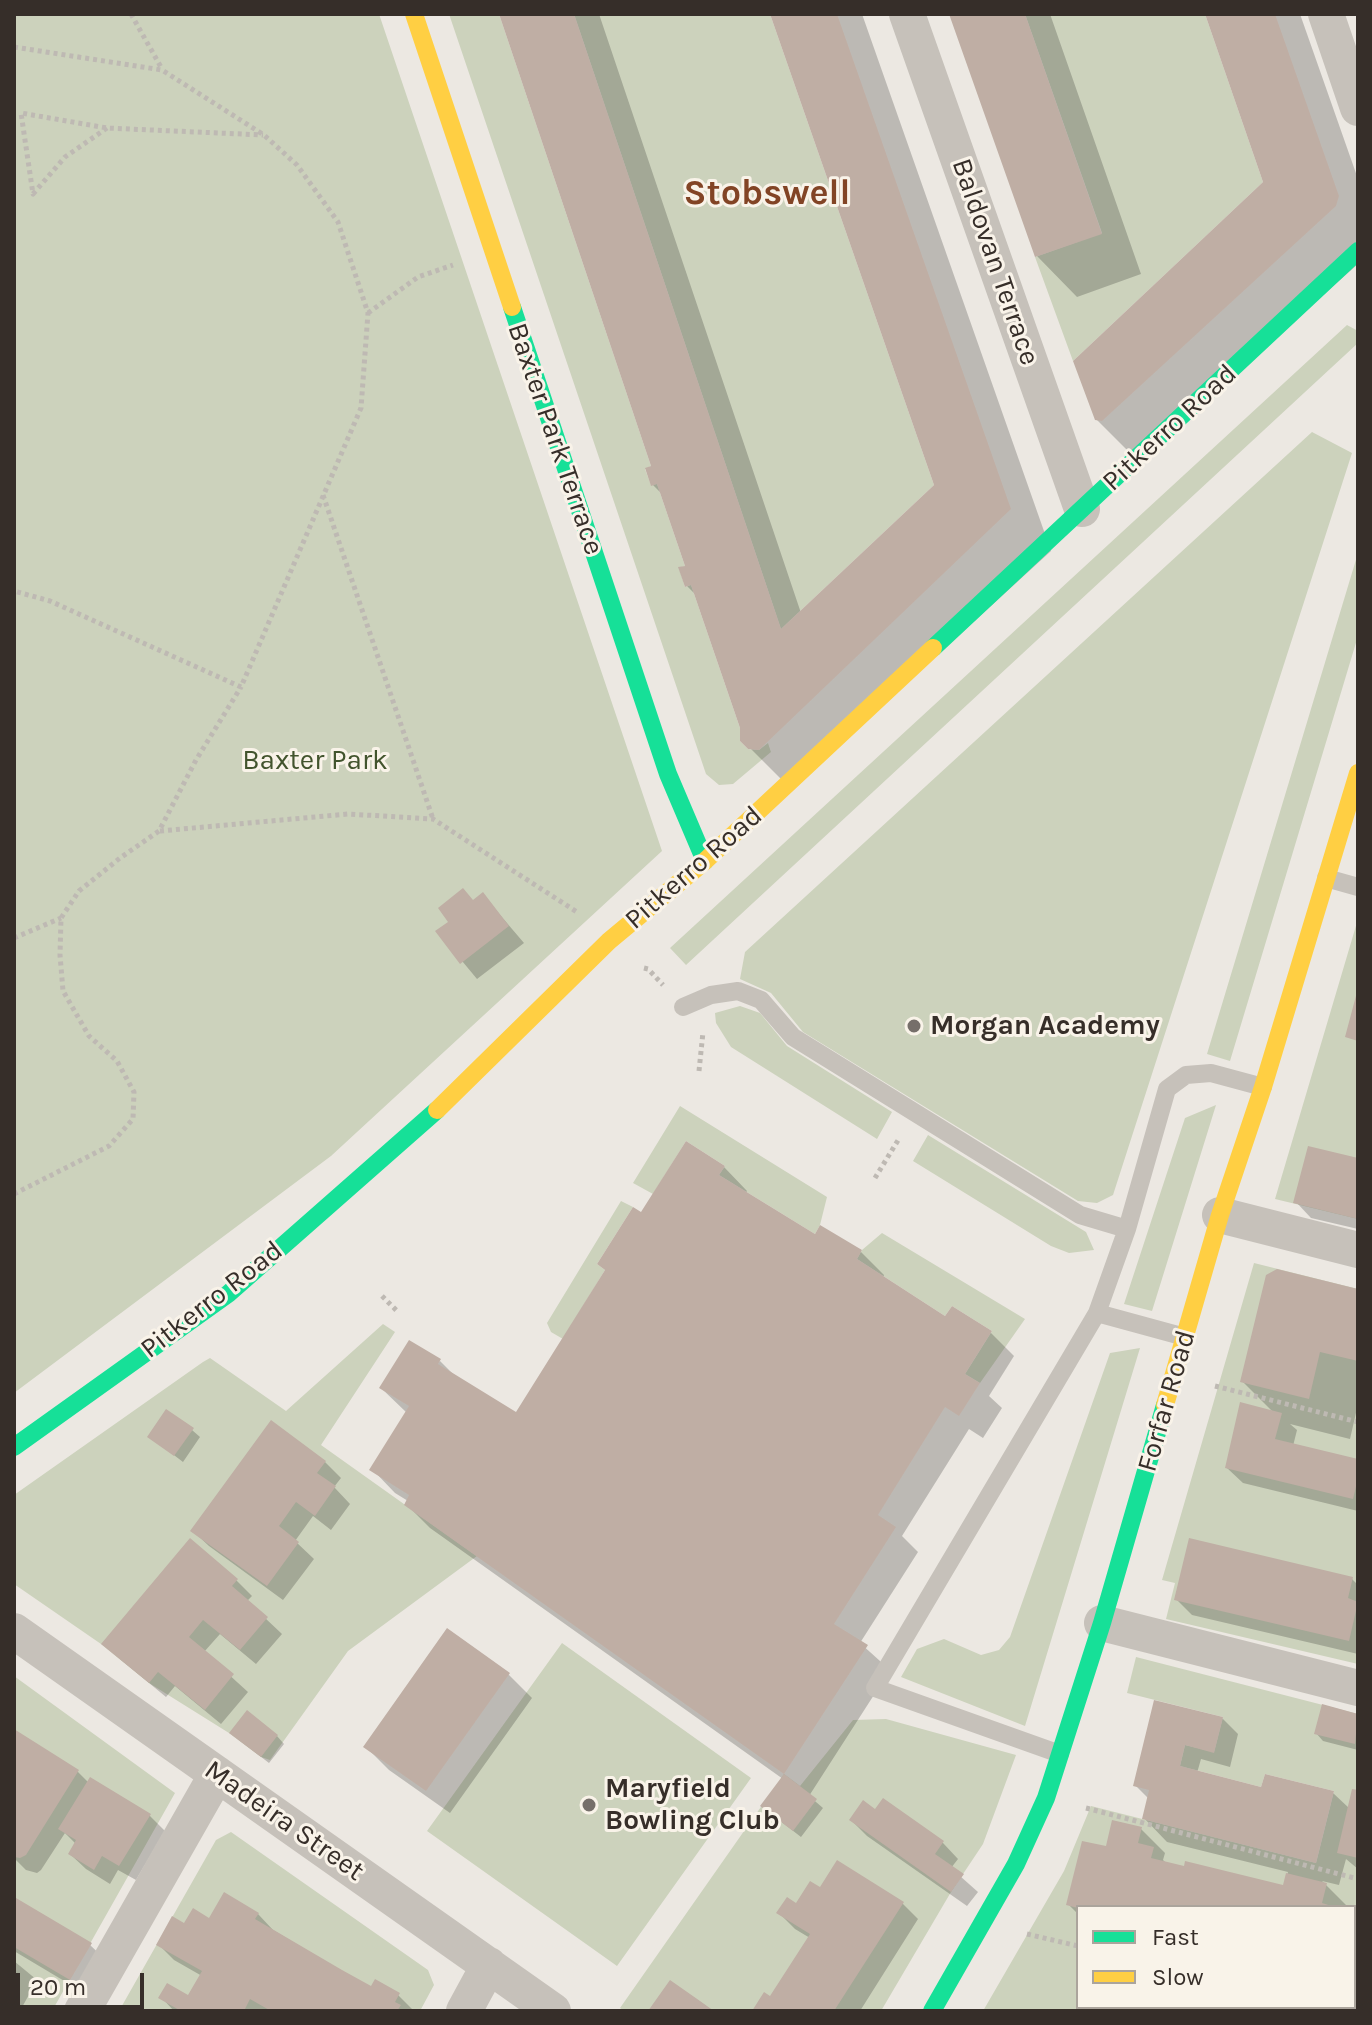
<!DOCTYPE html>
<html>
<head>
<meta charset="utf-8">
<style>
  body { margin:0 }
  #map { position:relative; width:1372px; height:2025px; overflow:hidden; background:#ece8e2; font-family:Karla,sans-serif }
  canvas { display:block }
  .frame { position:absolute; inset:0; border:16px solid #362e29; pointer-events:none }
  .legend { position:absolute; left:1076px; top:1905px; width:280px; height:104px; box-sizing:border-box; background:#f9f3e9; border:2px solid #aba49c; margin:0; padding:10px 14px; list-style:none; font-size:24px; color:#362e29 }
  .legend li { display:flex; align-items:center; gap:16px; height:40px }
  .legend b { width:40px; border:2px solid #aba49c }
  .scale { position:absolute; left:16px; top:1973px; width:128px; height:36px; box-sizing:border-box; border:4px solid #362e29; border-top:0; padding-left:10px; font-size:24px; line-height:28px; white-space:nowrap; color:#362e29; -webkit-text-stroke:6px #f9f3e9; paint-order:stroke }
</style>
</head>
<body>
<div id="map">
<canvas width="1372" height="2025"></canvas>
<div class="frame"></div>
<ul class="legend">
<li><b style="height:10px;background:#16e098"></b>Fast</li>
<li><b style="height:10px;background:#ffcf43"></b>Slow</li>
</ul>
<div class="scale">20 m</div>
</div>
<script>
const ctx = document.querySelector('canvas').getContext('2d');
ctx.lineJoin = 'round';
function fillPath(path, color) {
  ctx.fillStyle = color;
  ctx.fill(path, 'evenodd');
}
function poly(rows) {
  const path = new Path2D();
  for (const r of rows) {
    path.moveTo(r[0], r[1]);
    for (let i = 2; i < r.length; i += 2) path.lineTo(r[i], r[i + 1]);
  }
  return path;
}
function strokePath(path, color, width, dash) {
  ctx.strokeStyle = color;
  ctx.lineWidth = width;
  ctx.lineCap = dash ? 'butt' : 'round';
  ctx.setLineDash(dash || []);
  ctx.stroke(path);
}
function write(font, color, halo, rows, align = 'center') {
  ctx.font = font + ' Karla,sans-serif';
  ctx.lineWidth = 6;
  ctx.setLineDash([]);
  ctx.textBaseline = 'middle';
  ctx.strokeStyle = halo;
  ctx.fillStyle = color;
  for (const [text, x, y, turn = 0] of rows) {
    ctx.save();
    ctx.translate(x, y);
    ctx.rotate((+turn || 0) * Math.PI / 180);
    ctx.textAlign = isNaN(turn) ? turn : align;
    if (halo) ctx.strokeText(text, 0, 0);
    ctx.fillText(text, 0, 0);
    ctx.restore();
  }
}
fillPath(poly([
  [14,14,379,14,662,851,331,1156,14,1393],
  [449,14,499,14,651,466,645,469,651,485,657,484,685,566,679,568,685,587,691,585,740,728,740,741,748,749,759,750,768,743,771,752,733,784,719,785,706,774],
  [574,14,770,14,934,485,781,629],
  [1025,14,1205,14,1263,182,1073,361,1035,257,1102,233],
  [1347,325,1358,331,1358,343,686,965,670,948],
  [1312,432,1352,453,1113,1195,1097,1203,1078,1201,803,1032,771,993,740,979,745,952],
  [1358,553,1358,636,1230,1061,1207,1054],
  [1358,919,1358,1219,1275,1199],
  [740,1006,760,1013,787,1046,892,1112,877,1139,731,1047,716,1023,715,1013],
  [1216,1105,1152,1311,1124,1304,1185,1118],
  [680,1106,827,1197,820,1225,815,1234,719,1175,725,1166,686,1141,653,1194,633,1183],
  [928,1135,1086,1232,1094,1250,1069,1253,1051,1246,913,1161],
  [621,1201,633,1207,597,1264,605,1270,563,1339,551,1332,547,1323],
  [882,1233,1025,1319,980,1383,965,1374,992,1331,952,1306,945,1316,857,1259,862,1250],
  [1254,1263,1358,1289,1358,1664,1166,1619,1175,1583,1162,1580],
  [383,1324,395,1332,321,1445,477,1556,348,1651,270,1760,261,1757,229,1733,149,1683,101,1644,14,1584,14,1495,203,1362,210,1358,286,1411],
  [1140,1348,1025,1726,901,1677,917,1649,944,1639,981,1655,999,1650,1010,1637,1110,1353],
  [562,1643,751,1778,617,1966,427,1831],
  [1136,1657,1358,1714,1358,2011,983,2011,1064,1871,1091,1806,1316,1863,1334,1791,1265,1774,1261,1787,1180,1766,1185,1745,1214,1752,1223,1717,1127,1693],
  [1078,1907,1354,1907,1354,2007,1078,2007],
  [14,1676,175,1793,52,2011,14,2011],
  [886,1719,1016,1755,983,1844,951,1892,881,2011,624,2011,620,2008,784,1774,800,1786,853,1720],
  [231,1832,428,1970,434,1985,420,2011,119,2011,216,1840]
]), '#ccd2bc');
fillPath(poly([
  [501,14,599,14,801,613,937,486,771,14,862,14,1051,551,791,789,742,740,742,728,698,597,687,586,688,567,663,495,653,485,654,468],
  [952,14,1050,14,1141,274,1077,297,1037,256],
  [1207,14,1300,14,1358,179,1358,264,1137,460,1096,419,1266,182],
  [483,895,524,943,477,979,438,932],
  [1358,1160,1358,1229,1311,1218,1296,1202],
  [724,1167,747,1191,745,1194,815,1236,821,1228,861,1252,884,1275,883,1278,946,1319,952,1309,991,1333,1014,1356,989,1396,1002,1408,983,1438,969,1429,902,1536,918,1552,860,1643,890,1670,809,1796,823,1808,801,1837,770,1813,783,1779,430,1528,406,1504,408,1501,395,1493,372,1469,407,1413,381,1388,440,1361,456,1377,517,1415,642,1215],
  [1358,1291,1358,1404,1350,1439,1290,1424,1297,1430,1293,1446,1358,1461,1358,1511,1243,1483,1227,1468,1273,1412,1242,1381],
  [271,1423,325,1462,341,1478,334,1487,350,1504,331,1530,313,1516,295,1541,314,1559,283,1600,209,1546,193,1531],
  [192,1430,200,1437,183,1462,149,1436],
  [1352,1579,1358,1585,1358,1654,1192,1615,1176,1599],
  [236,1580,252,1596,247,1601,282,1634,256,1664,220,1634,204,1652,248,1692,221,1724,175,1686,166,1697,120,1659],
  [508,1674,532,1698,450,1813,389,1770,365,1746],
  [1156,1702,1222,1718,1238,1734,1230,1767,1201,1759,1197,1773,1262,1789,1333,1793,1350,1809,1358,1792,1358,1869,1346,1859,1339,1885,1322,1881,1348,1907,1078,1907,1078,1914,1069,1905,1107,1849,1141,1829,1165,1853,1163,1860,1167,1864,1284,1887,1288,1872,1167,1842,1144,1818,1149,1799,1135,1785],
  [1323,1706,1358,1716,1358,1750,1323,1741,1316,1733],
  [14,1732,78,1772,89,1783,150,1816,165,1831,136,1880,118,1870,110,1884,86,1869,70,1854,76,1844,65,1833,41,1870,37,1873,26,1870,14,1858],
  [277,1736,284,1744,269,1763,239,1740],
  [876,1812,943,1843,958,1859,951,1868,978,1892,967,1906,867,1836,851,1820],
  [16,1901,90,1945,106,1960,86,1994,14,1951,14,1904],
  [902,1903,918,1919,860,2011,754,2011,771,1999,810,1938,795,1929,779,1913,796,1906],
  [258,1914,273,1930,371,1989,398,1995,414,2011,174,2011,161,1997,189,1998,202,1976,174,1960,158,1944,185,1926],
  [1354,1920,1358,1924,1358,1974,1354,1990],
  [14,1961,37,1980,20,2011,14,2011]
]), '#0003');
fillPath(poly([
  [499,14,574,14,781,629,934,485,770,14,837,14,1011,509,759,750,748,749,740,741,740,728,691,585,685,587,678,567,685,566,657,484,651,486,645,468,651,466],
  [949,14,1025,14,1102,234,1035,257],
  [1205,14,1275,14,1339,196,1336,206,1102,421,1095,420,1073,361,1263,182],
  [463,888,473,900,483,892,509,926,460,964,435,931,448,922,438,908],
  [1357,992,1358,992,1358,1041,1345,1037],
  [686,1141,725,1166,719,1175,815,1234,820,1225,862,1250,857,1259,945,1316,952,1306,992,1331,965,1374,980,1383,959,1416,945,1407,878,1515,896,1527,834,1624,868,1645,784,1774,404,1505,409,1495,369,1470,409,1406,379,1388,409,1340,441,1359,438,1364,516,1412,605,1270,597,1264,633,1207,641,1212],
  [1308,1146,1358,1158,1358,1219,1293,1203],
  [1277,1269,1358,1289,1358,1361,1320,1352,1309,1399,1240,1382,1266,1275],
  [1240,1402,1282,1413,1275,1439,1358,1459,1358,1478,1353,1499,1225,1468],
  [166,1409,194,1428,174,1456,147,1437],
  [271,1420,326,1461,317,1473,336,1486,315,1516,296,1502,279,1526,299,1542,267,1586,190,1531],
  [190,1538,238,1579,232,1586,268,1617,240,1650,203,1620,189,1637,234,1674,205,1710,158,1672,149,1683,101,1644],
  [1189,1538,1353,1577,1348,1598,1358,1602,1349,1641,1174,1600],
  [447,1628,510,1673,426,1791,363,1747],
  [1154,1700,1223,1717,1214,1753,1185,1745,1180,1766,1261,1787,1265,1774,1334,1791,1316,1863,1142,1819,1149,1790,1133,1786],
  [1322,1704,1358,1714,1355,1744,1314,1734],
  [247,1710,278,1735,261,1757,229,1733],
  [14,1729,79,1770,26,1855,20,1858,14,1857],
  [784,1774,817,1799,793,1831,760,1806],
  [90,1777,151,1814,119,1866,102,1856,94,1870,68,1854,76,1840,58,1829],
  [1352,1789,1358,1790,1358,1858,1337,1853],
  [883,1798,944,1841,935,1854,964,1874,951,1892,849,1820,863,1800,875,1809],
  [1112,1820,1142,1827,1138,1843,1154,1847,1151,1858,1184,1866,1185,1861,1283,1885,1286,1873,1327,1883,1322,1903,1335,1907,1078,1908,1066,1905,1082,1841,1106,1846],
  [837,1860,904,1902,834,2011,752,2011,764,1992,770,1996,810,1934,776,1913,787,1897,796,1903,810,1881,820,1887],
  [224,1892,259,1913,255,1919,342,1970,371,1986,375,1979,400,1993,395,2002,401,2005,397,2011,271,2011,250,1999,244,2011,181,2011,158,1998,167,1983,188,1995,202,1971,156,1945,172,1916,184,1923,193,1908,209,1918],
  [16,1898,92,1943,70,1980,14,1947],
  [670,1980,700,2001,714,2011,648,2011]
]), '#bfaea4');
strokePath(poly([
  [131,14,162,69],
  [14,47,162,70,264,135,297,165,338,222,368,313,361,408,241,687,50,601,14,591],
  [107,128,65,157,33,194,21,113,107,128,263,135],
  [368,313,418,277,453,265],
  [323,495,433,819],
  [160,831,348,814,433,819,577,912],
  [14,938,61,918],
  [644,968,648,969,663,985],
  [699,1071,703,1032],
  [875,1178,900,1137],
  [14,1194,109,1146,133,1119,134,1092,117,1061,89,1036,63,991,60,955,61,918,79,891,120,858,159,831,196,760,241,687],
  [382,1296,397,1311],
  [1215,1386,1358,1422],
  [1086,1808,1358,1879],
  [1027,1934,1078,1946]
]), '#beb9b3', 5, [4, 4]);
strokePath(poly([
  [1326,878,1358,887],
  [683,1007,711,995,738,991,761,1000,793,1037,1080,1215,1127,1229],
  [1097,1313,1185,1337],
  [1060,1754,875,1688,1097,1313,1127,1229,1167,1089,1186,1075,1211,1073,1263,1087]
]), '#c6c1ba', 18);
strokePath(poly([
  [907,14,1082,509],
  [1326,14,1358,108],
  [1220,1215,1358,1250],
  [1102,1623,1358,1688],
  [14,1631,553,2011],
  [82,2011,217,1774],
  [464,2011,489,1965]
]), '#c6c1ba', 36);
strokePath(poly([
  [512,307,668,774,705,861],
  [933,648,1358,251],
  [14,1447,228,1294,437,1110],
  [932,2011,1016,1864,1046,1798,1102,1623,1165,1405]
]), '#16e098', 18);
strokePath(poly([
  [414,14,512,307],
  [437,1110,609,941,705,861,933,648],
  [1165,1405,1220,1215,1263,1087,1358,773]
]), '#ffcf43', 18);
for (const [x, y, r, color] of [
  [914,1026,8,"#766f6a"],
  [589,1805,8,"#766f6a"]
]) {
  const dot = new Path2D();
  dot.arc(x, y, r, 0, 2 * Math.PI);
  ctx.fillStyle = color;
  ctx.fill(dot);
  strokePath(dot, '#f9f3e9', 3);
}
write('28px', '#362e29', '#f9f3e9', [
  ["Baldovan Terrace",995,262,71],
  ["Pitkerro Road",1170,428,-43],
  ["Baxter Park Terrace",555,439,71],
  ["Pitkerro Road",694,868,-41],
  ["Pitkerro Road",212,1300,-38],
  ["Forfar Road",1167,1401,-74],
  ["Madeira Street",284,1821,35]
]);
write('28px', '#42542d', '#f9f3e9', [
  ["Baxter Park",315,761]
]);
write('bold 28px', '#362e29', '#f9f3e9', [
  ["Morgan Academy",930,1026],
  ["Maryfield",605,1789],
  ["Bowling Club",605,1821]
], 'left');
write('bold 36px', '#824425', '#f9f3e9', [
  ["Stobswell",767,194]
]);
</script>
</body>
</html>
